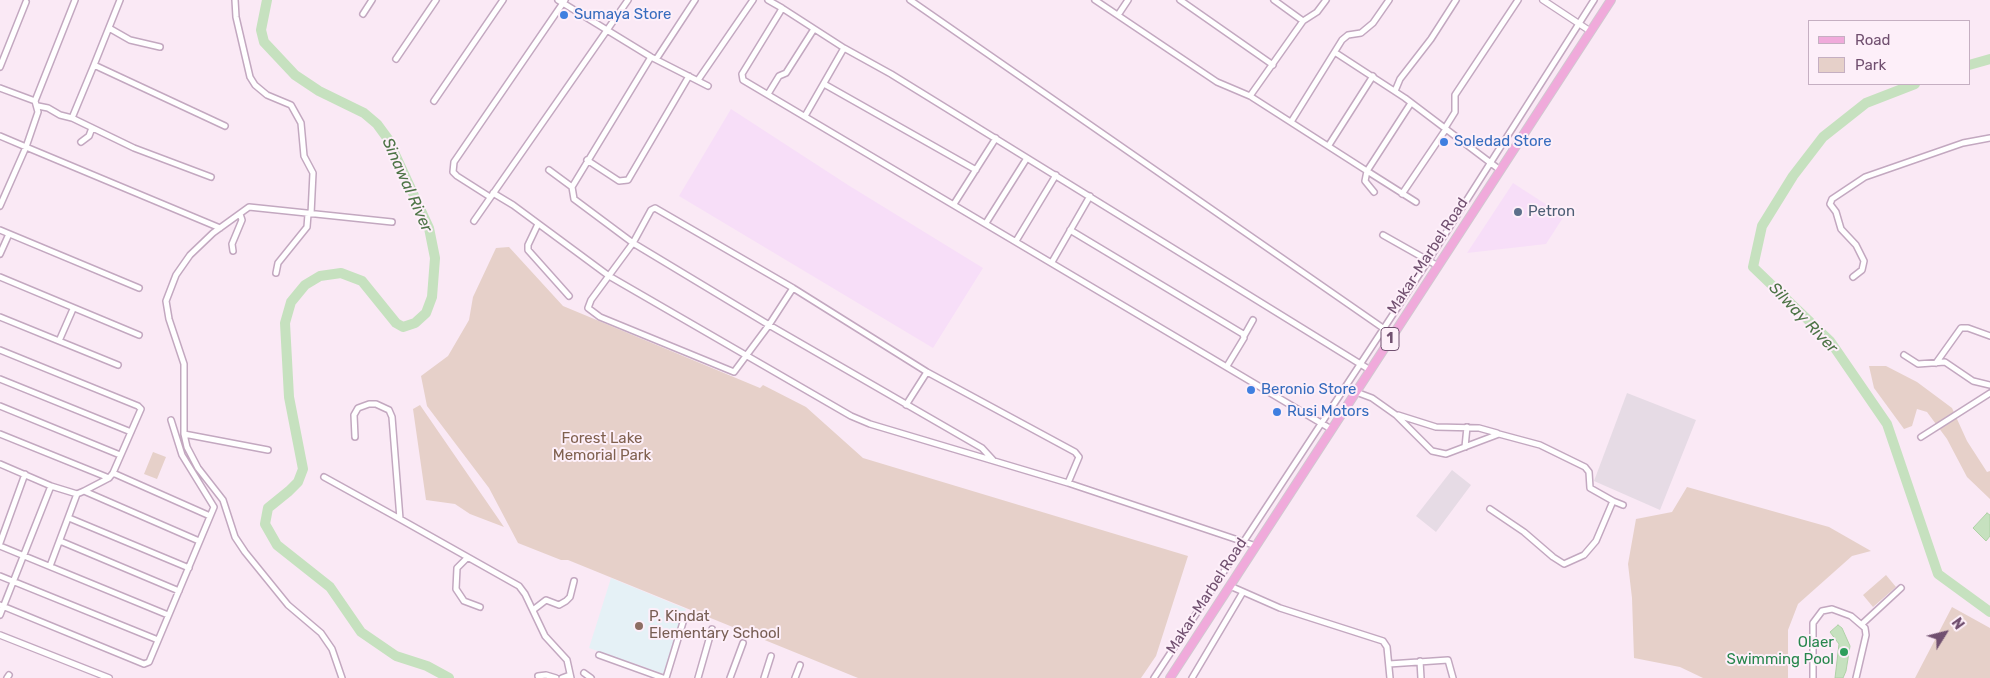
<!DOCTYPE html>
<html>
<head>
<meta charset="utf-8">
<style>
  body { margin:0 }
  #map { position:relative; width:1990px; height:678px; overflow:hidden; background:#fae9f5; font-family:Rubik,sans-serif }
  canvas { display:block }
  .legend { position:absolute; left:1808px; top:20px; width:162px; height:65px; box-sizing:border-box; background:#fdeff9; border:1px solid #c5afc2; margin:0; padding:6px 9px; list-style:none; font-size:15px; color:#715070 }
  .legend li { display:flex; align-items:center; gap:10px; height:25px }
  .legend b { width:25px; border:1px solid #c5afc2 }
  .north { position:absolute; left:1920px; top:608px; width:50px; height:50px; -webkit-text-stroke:4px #fdeff9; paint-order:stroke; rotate:54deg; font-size:14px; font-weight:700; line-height:20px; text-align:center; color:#715070 }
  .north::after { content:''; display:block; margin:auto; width:18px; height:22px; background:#715070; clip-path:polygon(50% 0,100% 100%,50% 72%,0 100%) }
</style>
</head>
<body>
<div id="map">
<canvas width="1990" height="678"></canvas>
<ul class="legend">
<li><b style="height:6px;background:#f0aadb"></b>Road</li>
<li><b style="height:14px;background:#e6d0c9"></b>Park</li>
</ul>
<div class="north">N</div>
</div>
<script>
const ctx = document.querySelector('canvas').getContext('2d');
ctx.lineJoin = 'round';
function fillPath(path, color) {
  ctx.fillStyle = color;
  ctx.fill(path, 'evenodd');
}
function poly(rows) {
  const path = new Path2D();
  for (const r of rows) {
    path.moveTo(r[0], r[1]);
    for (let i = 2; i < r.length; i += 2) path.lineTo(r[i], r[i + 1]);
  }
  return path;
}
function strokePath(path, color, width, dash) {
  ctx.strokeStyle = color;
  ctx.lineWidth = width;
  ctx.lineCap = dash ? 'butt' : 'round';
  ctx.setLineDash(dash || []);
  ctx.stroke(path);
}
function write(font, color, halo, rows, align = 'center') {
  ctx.font = font + ' Rubik,sans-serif';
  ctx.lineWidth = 4;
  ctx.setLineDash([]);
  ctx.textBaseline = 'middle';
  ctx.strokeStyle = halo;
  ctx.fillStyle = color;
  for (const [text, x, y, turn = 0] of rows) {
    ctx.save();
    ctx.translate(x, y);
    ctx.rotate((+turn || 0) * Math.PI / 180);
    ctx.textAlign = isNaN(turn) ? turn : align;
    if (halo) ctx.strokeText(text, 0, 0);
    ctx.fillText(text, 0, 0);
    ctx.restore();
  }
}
fillPath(poly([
  [731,109,848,185,983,268,933,348,679,196],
  [1513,183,1564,216,1546,244,1467,253]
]), '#f7def8');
fillPath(poly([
  [1627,393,1696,420,1660,510,1594,481],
  [1452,470,1471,485,1436,532,1416,516]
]), '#e6dbe5');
fillPath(poly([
  [611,578,686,609,667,675,589,648]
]), '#e5f1f6');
fillPath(poly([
  [509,247,563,306,760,388,763,385,806,407,863,458,1188,556,1156,656,1141,678,858,678,568,560,561,560,518,543,489,488,427,406,421,376,448,356,469,320,473,297,496,248],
  [1869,366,1886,366,1917,382,1952,408,1967,441,1987,472,1990,471,1990,499,1967,477,1947,439,1927,412,1917,409,1912,426,1904,429,1874,388],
  [420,405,504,527,470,514,455,504,426,500,413,409],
  [153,452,166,457,157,479,144,474],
  [1687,487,1829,527,1871,551,1852,556,1798,604,1788,630,1788,678,1703,678,1680,667,1634,658,1632,598,1628,564,1636,519,1672,512],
  [1886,575,1896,587,1873,607,1863,595],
  [1952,607,1990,628,1990,678,1915,678]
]), '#e6d0c9');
const water = poly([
  [1987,513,1990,515,1990,536,1986,541,1973,528,1987,513],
  [1838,625,1842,628,1850,646,1846,671,1843,678,1835,678,1839,644,1830,632,1838,625]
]);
fillPath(water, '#c6e1bf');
strokePath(water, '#afd1a7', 1);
strokePath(poly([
  [267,0,261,30,264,42,295,75,319,91,364,113,377,124,388,139,429,228,435,258,432,297,426,313,415,323,403,327,396,323,362,281,341,273,320,276,305,285,291,302,285,323,289,397,303,469,298,482,289,491,268,508,265,524,277,545,330,587,361,632,396,656,427,666,449,678],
  [1969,65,1990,59],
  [1915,84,1866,103,1823,137,1793,176,1762,226,1753,267,1830,341,1887,424,1938,574,1990,612]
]), '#c6e1bf', 10);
const minor = poly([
  [120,0,94,65,225,126],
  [235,0,236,17,250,77,255,85,267,95,291,105,301,123,304,156,313,173,311,214],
  [558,0,651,57,708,86],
  [768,0,782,8],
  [910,0,1393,335],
  [1095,0,1217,82,1250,96,1367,171,1365,181,1374,192],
  [1180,0,1273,65],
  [1274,0,1303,21],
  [363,14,372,0],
  [1118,15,1128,0],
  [109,28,130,40,160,47],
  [1336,53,1405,98,1500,170],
  [651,57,572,187,574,199,633,243,769,325,982,448,993,460],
  [657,58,695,0],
  [396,59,436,0],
  [0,67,26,2],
  [698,80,753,0],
  [824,84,976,170],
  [0,88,35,101,38,112,26,147,0,136],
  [1395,91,1400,79,1431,39,1456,0],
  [768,94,779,76,786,73,814,29],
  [1250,96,1303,21,1317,12,1326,0],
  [35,101,75,0],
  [434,101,503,0],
  [1411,103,1367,171,1416,202],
  [38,106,48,108,60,115,72,118,94,65],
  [805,116,844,48],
  [72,118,134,148,211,177],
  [1291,122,1342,40,1348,35,1361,33,1373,23,1389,0],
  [1445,128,1455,112,1455,95,1518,0],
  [81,142,89,136,92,128],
  [1329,145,1373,76],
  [587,160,619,181,628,180,689,76],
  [549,170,572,187],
  [493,193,513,205,609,276,851,416,870,424,1068,483,1256,546],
  [1402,194,1446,129],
  [490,197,457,176,453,172,454,162,565,0],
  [954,204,996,138],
  [0,206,26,147,220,228],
  [474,221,628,0],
  [986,223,1027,158],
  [538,224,528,245,528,250,569,296],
  [0,230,139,288],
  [1070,230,1243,334,1244,338,1227,366],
  [1383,235,1438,266],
  [1016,241,1056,175],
  [233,251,232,244,242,220,240,214],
  [0,254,9,234],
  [1052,262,1090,196],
  [276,273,278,263,307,227,308,214],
  [0,277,139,335],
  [1853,277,1862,270,1864,261,1856,245,1841,229,1836,212,1830,204,1832,199,1865,177,1963,143,1990,138],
  [793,288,769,325,734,372,600,317,588,308,591,300,633,243,651,210,655,208,793,288,927,372,1075,452,1079,457,1068,483],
  [0,317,59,341,73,309],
  [1244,336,1253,320],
  [59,341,118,365],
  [0,350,138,406,141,409,113,473,109,478,0,434],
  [1904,355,1918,364,1945,362,1973,381,1990,385],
  [1936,363,1961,328,1968,328,1990,336],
  [0,379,131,432],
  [1356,392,1372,398,1396,415,1432,451,1446,454,1499,434,1540,445,1585,467,1589,472,1590,488,1613,501,1596,541,1584,555,1564,564,1553,557,1524,532,1490,509],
  [906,405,927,372],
  [0,406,120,455],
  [1398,415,1436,427,1479,428,1497,433],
  [1331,429,743,80,742,74,780,12,782,8,844,48,891,74,1370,370],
  [184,434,268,450],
  [1921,437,1990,393],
  [1465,447,1467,427],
  [0,464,51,486,77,494,84,491],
  [113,473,210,516],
  [324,477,400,519,392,417,389,410,376,404,369,404,358,408,354,415,355,437],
  [109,478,84,491,199,541],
  [1613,501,1623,505],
  [69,518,189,568],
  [400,519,519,586,525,594,545,636,567,660,571,678],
  [60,541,179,591],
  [0,543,25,474],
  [0,546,168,615],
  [467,558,457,568,456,589,464,601,480,607],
  [50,566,77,494],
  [0,576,158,640],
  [1230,586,1280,608,1383,641,1387,647,1390,678],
  [0,605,144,664,149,662,214,507,182,455,171,420],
  [533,610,546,600,559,605,566,601,570,597,574,581],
  [0,615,51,486],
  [1862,624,1901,588],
  [599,655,663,678],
  [1420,661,1421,678],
  [1389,664,1448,660,1453,678],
  [584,673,591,678],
  [538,676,546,675,556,678],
  [7,678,9,675],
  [342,678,332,649,321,633,288,605,245,552,235,537,223,500,198,468,187,447,184,434,184,364,169,319,166,301,176,275,190,255,213,233,249,207,392,222],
  [562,678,570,675],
  [666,678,684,619],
  [698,678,712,629],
  [730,678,743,643],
  [764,678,771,656],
  [795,678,800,665],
  [1154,678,1428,261,1594,0],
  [1192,678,1243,592],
  [1813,678,1813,623,1822,611,1832,609,1851,616,1865,628,1866,635,1856,678]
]);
const tertiary = poly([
  [1543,0,1590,31],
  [0,635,109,678]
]);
const primary = poly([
  [1170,678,1611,0]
]);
strokePath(minor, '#c3a8c0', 8);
strokePath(tertiary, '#c3a8c0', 8);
strokePath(primary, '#d2c7d1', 10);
strokePath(minor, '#fff', 5);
strokePath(tertiary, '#fff', 5.5);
strokePath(primary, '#f0aadb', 8);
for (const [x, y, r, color] of [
  [564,15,5,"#3f7fe0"],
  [1444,142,5,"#3f7fe0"],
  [1518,212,5,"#5c6f8a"],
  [1251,390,5,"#3f7fe0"],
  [1277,412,5,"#3f7fe0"],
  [639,626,5,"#8d6e63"],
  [1844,652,5,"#2e9e5b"]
]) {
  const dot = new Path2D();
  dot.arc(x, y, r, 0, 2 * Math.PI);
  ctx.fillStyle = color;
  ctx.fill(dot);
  strokePath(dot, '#fdeff9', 2);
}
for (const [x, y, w] of [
  [1390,339,18]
]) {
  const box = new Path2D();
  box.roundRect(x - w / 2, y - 11.5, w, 23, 4);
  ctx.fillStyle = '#fdeff9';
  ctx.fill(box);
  strokePath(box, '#715070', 1);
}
write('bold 14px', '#715070', null, [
  ["1",1390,339]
]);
write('15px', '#366cbe', '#fdeff9', [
  ["Sumaya Store",574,15],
  ["Soledad Store",1454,142],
  ["Beronio Store",1261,390],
  ["Rusi Motors",1287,412]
], 'left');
write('15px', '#4e5e75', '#fdeff9', [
  ["Petron",1528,212]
], 'left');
write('15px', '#715070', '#fdeff9', [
  ["Makar-Marbel Road",1428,256,-57],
  ["Makar-Marbel Road",1207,596,-57]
]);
write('15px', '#80614f', '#fdeff9', [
  ["Forest Lake",602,439],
  ["Memorial Park",602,456]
]);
write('15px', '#785e54', '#fdeff9', [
  ["P. Kindat",649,617],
  ["Elementary School",649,634]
], 'left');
write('15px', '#27864d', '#fdeff9', [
  ["Olaer",1834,643],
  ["Swimming Pool",1834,660]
], 'right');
write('italic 16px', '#4d7446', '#fdeff9', [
  ["Sinawal River",407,185,66],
  ["Silway River",1803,318,46]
]);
</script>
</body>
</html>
